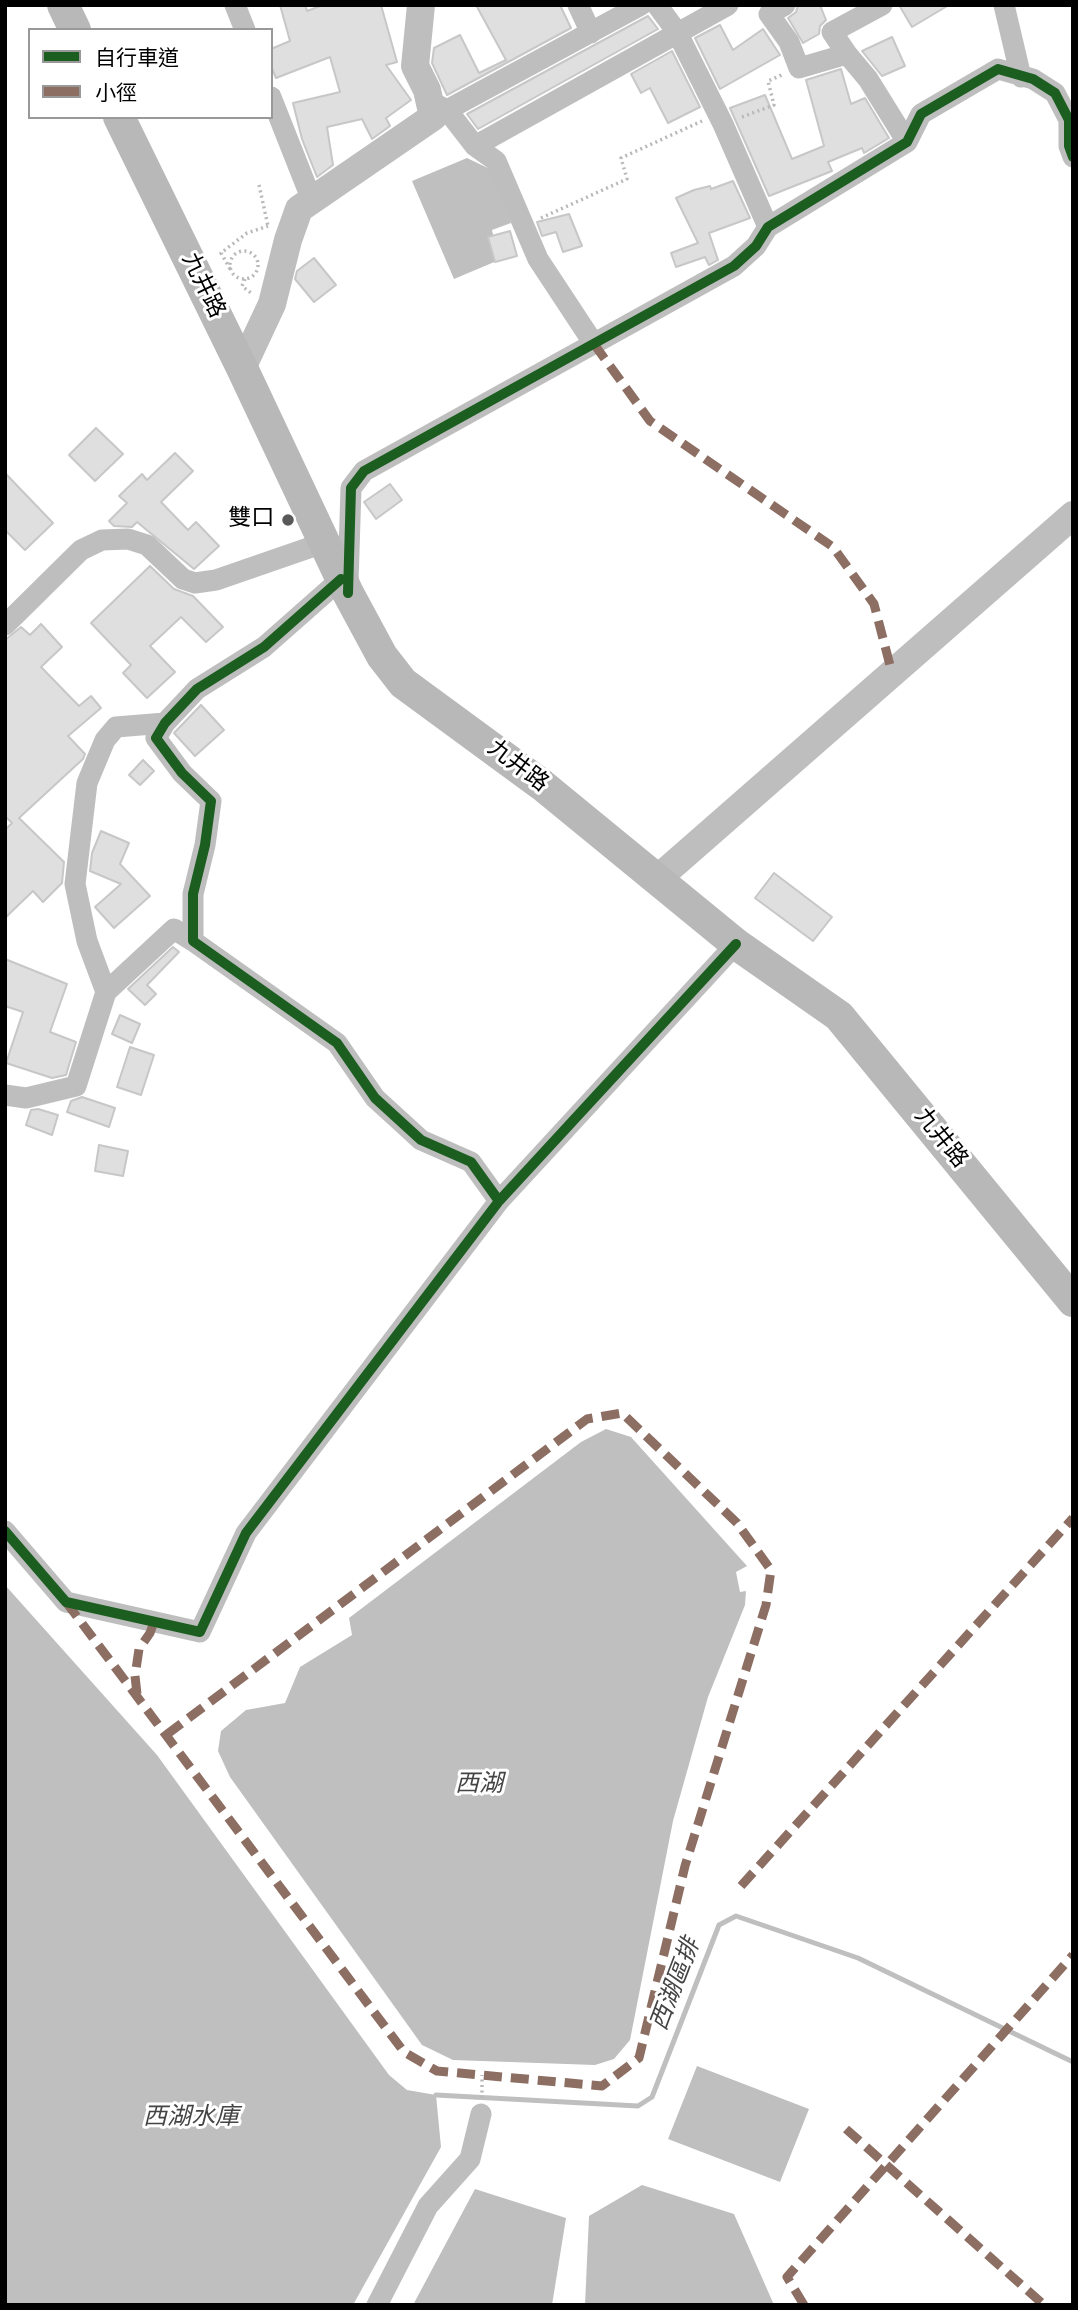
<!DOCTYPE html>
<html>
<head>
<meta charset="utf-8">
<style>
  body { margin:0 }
  #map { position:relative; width:1078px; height:2310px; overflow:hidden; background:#fff; font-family:"Source Sans 3","Noto Sans TC",sans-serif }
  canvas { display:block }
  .frame { position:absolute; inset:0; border:7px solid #000; pointer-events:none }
  .legend { position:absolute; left:28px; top:28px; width:245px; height:91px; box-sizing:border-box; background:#fff; border:2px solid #999; margin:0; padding:9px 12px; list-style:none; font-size:21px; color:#000 }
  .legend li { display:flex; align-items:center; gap:14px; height:35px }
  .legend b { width:35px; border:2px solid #999 }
</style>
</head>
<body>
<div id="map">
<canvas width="1078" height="2310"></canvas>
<div class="frame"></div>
<ul class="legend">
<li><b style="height:9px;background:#1b5e20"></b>自行車道</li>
<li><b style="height:9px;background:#8d6e63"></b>小徑</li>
</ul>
</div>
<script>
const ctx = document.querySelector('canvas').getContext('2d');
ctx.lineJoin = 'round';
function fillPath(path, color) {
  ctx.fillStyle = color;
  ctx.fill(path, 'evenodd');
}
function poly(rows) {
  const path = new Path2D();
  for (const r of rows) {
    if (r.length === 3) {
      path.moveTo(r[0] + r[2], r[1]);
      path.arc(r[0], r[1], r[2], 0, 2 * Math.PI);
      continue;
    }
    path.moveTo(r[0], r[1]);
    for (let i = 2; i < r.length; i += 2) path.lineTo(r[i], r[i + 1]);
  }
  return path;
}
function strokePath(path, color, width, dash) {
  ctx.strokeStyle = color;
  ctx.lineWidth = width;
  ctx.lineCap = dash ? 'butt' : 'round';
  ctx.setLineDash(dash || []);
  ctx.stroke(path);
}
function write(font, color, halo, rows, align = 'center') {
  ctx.font = font + ' "Source Sans 3","Noto Sans TC",sans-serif';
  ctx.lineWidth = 6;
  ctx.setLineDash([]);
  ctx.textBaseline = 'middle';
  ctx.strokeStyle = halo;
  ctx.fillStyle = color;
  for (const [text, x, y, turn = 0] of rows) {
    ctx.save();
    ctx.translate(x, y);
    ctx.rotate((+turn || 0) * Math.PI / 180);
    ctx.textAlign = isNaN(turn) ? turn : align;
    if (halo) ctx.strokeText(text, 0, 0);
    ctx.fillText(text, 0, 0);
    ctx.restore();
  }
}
fillPath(poly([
  [467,158,494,171,511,223,492,230,499,260,454,279,412,181],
  [606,1429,631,1437,747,1566,736,1572,740,1592,746,1591,745,1605,708,1697,673,1821,630,2040,614,2059,595,2065,453,2060,422,2045,230,1777,218,1751,221,1731,246,1710,285,1703,300,1667,352,1635,349,1618,581,1442],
  [5,1585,157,1755,389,2075,407,2090,436,2095,441,2147,353,2305,5,2305],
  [697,2066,809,2109,780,2182,668,2139],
  [642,2185,734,2214,774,2305,585,2305,589,2216],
  [475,2189,566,2218,552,2305,413,2305]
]), '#bfbfbf');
strokePath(poly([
  [436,2095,638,2106,652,2097,719,1925,736,1916,858,1958,1073,2062]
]), '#bfbfbf', 5);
const building = poly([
  [280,5,305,5,307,11,323,5,381,5,397,62,386,65,411,100,386,118,390,126,372,139,362,119,327,127,333,165,317,177,302,139,293,103,340,92,330,57,276,78,271,66,271,49,290,41,280,5],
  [476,5,560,5,571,28,447,95,432,63,434,48,460,35,479,73,506,60,476,5],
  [798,5,820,5,826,20,820,26,819,34,803,43,788,18,796,12,798,5],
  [899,5,949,5,912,27,899,5],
  [648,16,658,29,478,129,467,114,648,16],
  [720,25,733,50,763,29,780,55,720,89,695,38,720,25],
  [892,37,905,66,882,76,862,51,892,37],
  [672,51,700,107,668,123,650,88,641,93,631,74,672,51],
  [841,69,851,104,865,98,889,138,864,153,862,148,828,162,832,171,769,196,730,108,765,95,792,159,824,146,806,80,841,69],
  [733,181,750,218,709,233,718,260,709,265,705,257,676,267,671,253,698,243,676,198,694,190,710,186,711,189,733,181],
  [569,214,582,246,563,252,556,232,542,236,537,222,569,214],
  [510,231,517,256,495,262,488,237,510,231],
  [314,258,336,285,314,302,295,279,297,271,314,258],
  [96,428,123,454,95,481,69,455,96,428],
  [175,453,193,471,161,502,188,530,196,522,219,546,194,569,137,522,132,527,114,526,109,521,127,503,119,496,142,474,147,480,175,453],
  [5,473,53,523,25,550,5,530,5,473],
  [390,484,402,500,376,519,364,502,390,484],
  [150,566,174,589,193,596,223,627,206,642,181,617,150,646,175,672,147,698,123,673,131,665,91,623,150,566],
  [41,624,62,647,41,667,79,706,91,696,101,708,68,736,85,754,83,759,19,818,64,862,62,883,43,902,33,891,5,918,5,830,12,823,5,816,5,640,21,627,30,635,41,624],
  [201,705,224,730,195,756,174,733,201,705],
  [143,760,154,771,140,785,129,775,143,760],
  [101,831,129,843,120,864,150,896,114,928,95,907,121,884,90,871,92,853,101,831],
  [774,873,832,917,813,941,755,898,774,873],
  [173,947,179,952,147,985,156,994,145,1005,128,989,173,947],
  [5,959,67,984,50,1032,76,1042,66,1075,52,1078,6,1063,23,1012,5,1006,5,959],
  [120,1015,140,1024,132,1043,112,1034,120,1015],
  [130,1047,154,1055,141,1095,117,1087,130,1047],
  [82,1097,115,1108,109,1127,67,1112,71,1101,82,1097],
  [38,1109,58,1115,52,1135,26,1125,31,1110,38,1109],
  [99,1145,128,1151,123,1176,95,1171,99,1145]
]);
fillPath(building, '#dfdfdf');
strokePath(building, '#c7c7c7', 2);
strokePath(poly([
  [742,117,774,105,768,81,784,74],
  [259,185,268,226],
  [541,218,627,179,621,158,702,121],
  [244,265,14],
  [230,269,221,253,247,233,268,226],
  [245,279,242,286,251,293],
  [482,2098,482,2075]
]), '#b9b9b9', 3.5, [2, 3.5]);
strokePath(poly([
  [235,5,245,30],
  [578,5,591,33],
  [657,5,677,32,723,124,768,227],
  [785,5,769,14,789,42,799,68,847,54,868,79,907,142],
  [1004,5,1021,77],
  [847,54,832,32,882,5],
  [271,97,311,198],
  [431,102,447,110,475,146,496,161,538,259,594,344],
  [447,110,641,5],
  [475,146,728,5],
  [341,579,264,647,197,689,165,723,156,738,182,773,211,801,205,845,193,894,193,941,337,1043,375,1098,421,1140,471,1162,499,1201],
  [348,584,351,488,364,471,734,266,756,246,768,227,907,142,921,114,998,69,1033,79,1055,93,1069,120,1069,146,1073,157],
  [5,625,81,550,102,540,128,539,147,545,183,579,195,583,216,580,323,543],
  [106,992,87,941,75,884,87,783,105,740,116,727,165,723],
  [5,1095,26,1098,76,1086,106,992,174,929,193,941],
  [5,1531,66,1602,200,1632,246,1533,499,1201,736,944],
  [377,2305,428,2206,470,2159,481,2114]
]), '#bebebe', 21);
strokePath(poly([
  [242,368,272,304,288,240,299,209,433,117,427,90,415,66,421,5],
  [656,880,1073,515]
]), '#bebebe', 28);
strokePath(poly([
  [63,5,75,30],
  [119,117,242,368,348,593,382,656,403,683,542,785,736,944,839,1016,1073,1301]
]), '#b8b8b8', 32);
strokePath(poly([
  [594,344,650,421,833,547,874,604,892,673],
  [66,1602,404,2052,437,2071,602,2086,639,2058,685,1866,766,1605,771,1570,737,1523,622,1413,587,1419,166,1735],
  [137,1694,135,1676,139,1649,150,1633,154,1622],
  [741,1886,1073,1518],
  [846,2129,1044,2305],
  [804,2305,787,2277,1073,1955]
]), '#8d6e63', 9, [18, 9]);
strokePath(poly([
  [341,579,264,647,197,689,165,723,156,738,182,773,211,801,205,845,193,894,193,941,337,1043,375,1098,421,1140,471,1162,499,1201],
  [348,593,351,488,364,471,734,266,756,246,768,227,907,142,921,114,998,69,1033,79,1055,93,1069,120,1069,146,1073,157],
  [5,1531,66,1602,200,1632,246,1533,499,1201,736,944]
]), '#1b5e20', 10);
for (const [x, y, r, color] of [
  [288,520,7,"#595959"]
]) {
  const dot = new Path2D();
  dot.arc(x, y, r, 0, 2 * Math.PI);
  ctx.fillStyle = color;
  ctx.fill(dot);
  strokePath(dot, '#fff', 2.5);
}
write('23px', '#000', '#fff', [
  ["九井路",202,286,64],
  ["九井路",517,767,37],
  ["九井路",940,1139,51]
]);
write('23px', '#000', '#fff', [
  ["雙口",274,520]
], 'right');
write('italic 24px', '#444', '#fff', [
  ["西湖",479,1786],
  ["西湖區排",677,1985,-69],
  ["西湖水庫",191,2119]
]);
</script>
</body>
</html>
